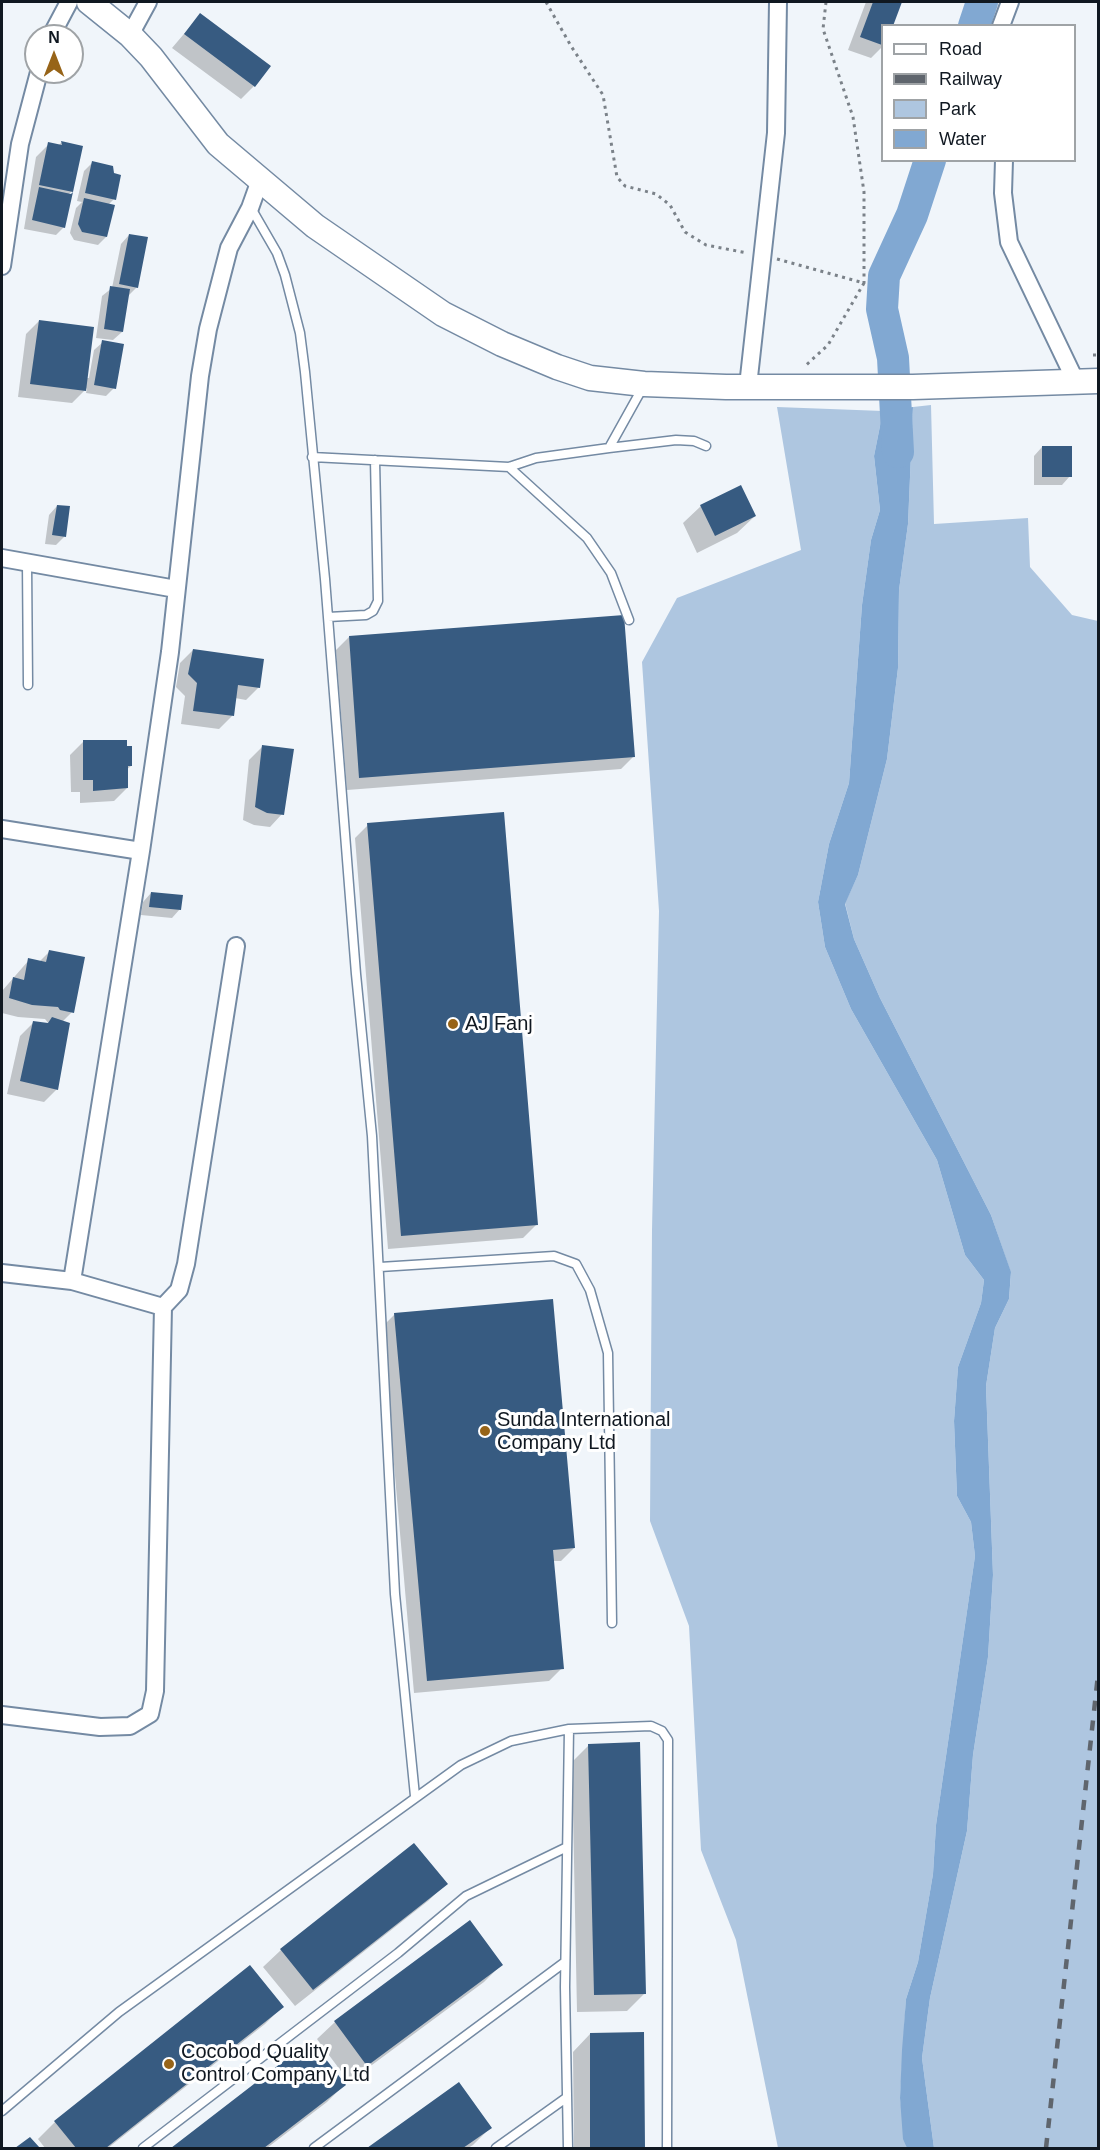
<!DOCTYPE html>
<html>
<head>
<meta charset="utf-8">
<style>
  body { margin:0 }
  #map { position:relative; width:1100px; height:2150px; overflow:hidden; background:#f0f5fa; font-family:Helvetica,sans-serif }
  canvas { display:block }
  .frame { position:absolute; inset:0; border:3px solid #101821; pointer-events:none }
  .legend { position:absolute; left:881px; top:24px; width:195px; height:138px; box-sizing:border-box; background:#fff; border:2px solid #9fa3a6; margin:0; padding:8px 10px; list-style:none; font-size:18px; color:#101821 }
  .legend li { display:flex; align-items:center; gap:12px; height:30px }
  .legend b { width:30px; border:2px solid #9fa3a6 }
  .north { position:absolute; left:24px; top:24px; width:60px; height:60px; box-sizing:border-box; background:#fff; border:2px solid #9fa3a6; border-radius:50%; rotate:0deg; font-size:16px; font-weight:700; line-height:24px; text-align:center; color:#101821 }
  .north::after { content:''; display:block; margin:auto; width:21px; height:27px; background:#976418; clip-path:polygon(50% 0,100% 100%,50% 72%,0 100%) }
</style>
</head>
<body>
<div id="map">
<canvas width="1100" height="2150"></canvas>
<div class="frame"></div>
<ul class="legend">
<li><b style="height:8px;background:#fff"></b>Road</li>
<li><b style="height:8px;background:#5f656d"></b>Railway</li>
<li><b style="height:16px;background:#aec6e0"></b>Park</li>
<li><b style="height:16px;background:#81a8d2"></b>Water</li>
</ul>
<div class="north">N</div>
</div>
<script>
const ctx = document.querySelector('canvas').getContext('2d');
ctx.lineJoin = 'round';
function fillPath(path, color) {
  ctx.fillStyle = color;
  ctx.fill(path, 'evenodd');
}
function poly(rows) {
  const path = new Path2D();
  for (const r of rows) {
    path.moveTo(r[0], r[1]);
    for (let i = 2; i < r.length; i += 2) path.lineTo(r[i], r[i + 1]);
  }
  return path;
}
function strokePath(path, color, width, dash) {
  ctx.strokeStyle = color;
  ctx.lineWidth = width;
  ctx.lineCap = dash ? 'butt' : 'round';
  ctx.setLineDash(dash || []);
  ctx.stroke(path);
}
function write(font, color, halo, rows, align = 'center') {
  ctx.font = font + ' Helvetica,sans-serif';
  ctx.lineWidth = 6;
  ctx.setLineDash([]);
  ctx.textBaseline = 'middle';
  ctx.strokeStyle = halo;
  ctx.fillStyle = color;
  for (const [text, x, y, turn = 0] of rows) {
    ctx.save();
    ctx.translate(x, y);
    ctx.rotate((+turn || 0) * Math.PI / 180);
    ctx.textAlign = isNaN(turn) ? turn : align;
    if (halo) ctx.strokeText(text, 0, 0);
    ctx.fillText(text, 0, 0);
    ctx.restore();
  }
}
fillPath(poly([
  [931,405,934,524,1028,518,1030,567,1072,615,1098,621,1098,2148,934,2148,922,2058,930,1998,967,1831,973,1755,988,1657,993,1575,986,1386,995,1328,1009,1299,1011,1273,991,1215,880,998,854,939,845,903,858,875,887,759,898,668,899,590,908,524,913,407],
  [777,407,883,411,874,456,880,510,871,540,862,605,849,783,829,844,818,902,825,947,851,1009,937,1160,965,1255,984,1280,981,1303,958,1367,954,1421,957,1496,971,1522,975,1556,936,1825,933,1874,918,1962,906,1999,900,2098,907,2148,778,2148,736,1940,701,1850,689,1626,650,1521,652,1230,659,911,642,662,677,598,801,550]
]), '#aec6e0');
fillPath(poly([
  [913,407,908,524,899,590,898,668,887,759,858,875,845,904,854,939,880,998,991,1215,1011,1272,1009,1299,995,1328,986,1386,993,1575,988,1657,973,1755,967,1831,930,1998,922,2058,934,2148,907,2148,903,2139,900,2098,902,2050,906,1999,918,1962,933,1874,936,1825,975,1556,971,1522,957,1496,954,1421,958,1367,981,1303,984,1280,965,1255,937,1160,851,1009,825,947,818,902,829,844,849,783,862,605,871,540,880,510,874,456,883,411]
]), '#81a8d2');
fillPath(poly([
  [866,2,900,2,892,26,882,26,882,47,871,58,848,50],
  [200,15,254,86,241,99,172,48],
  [61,143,81,147,72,191,68,195,64,227,56,235,24,229,36,157,49,144,58,146],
  [93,162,114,199,108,205,106,237,98,245,74,240,70,233,76,208,82,202,77,201,84,171],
  [129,235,137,287,128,296,122,332,113,340,96,338,102,296,112,288,121,244],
  [39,321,86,378,89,378,94,350,103,342,114,388,106,396,86,393,87,388,72,403,18,397,26,334],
  [1042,447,1070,476,1062,485,1034,485,1034,456],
  [57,506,64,537,56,545,45,544,49,515],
  [701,506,755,516,737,533,697,553,683,523],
  [349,637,634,756,621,769,347,790,336,650],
  [193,650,259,687,246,700,235,698,232,716,219,729,181,724,185,696,176,687,180,663],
  [83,742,131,766,126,770,127,788,114,801,80,803,80,792,71,792,70,755],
  [262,747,282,814,270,827,254,825,243,820,249,760],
  [368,825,536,1225,523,1238,388,1249,355,838],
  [151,893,180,909,172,918,141,915,143,902],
  [49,952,72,1012,62,1022,57,1089,44,1102,7,1094,20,1036,33,1023,49,1024,45,1019,18,1017,2,1013,2,991,29,960,39,962],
  [395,1314,574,1548,561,1561,553,1561,562,1668,549,1681,414,1693,382,1327],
  [589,1745,644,1994,627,2011,577,2012,572,1762],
  [414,1845,446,1884,428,1901,295,2006,263,1967,281,1950],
  [470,1923,501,1965,484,1982,349,2082,317,2039,335,2022],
  [282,2007,265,2024,108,2148,45,2148,38,2139,55,2122],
  [590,2034,642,2034,643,2148,574,2148,573,2052],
  [310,2042,344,2085,327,2102,267,2148,174,2148],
  [458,2084,490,2128,473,2145,468,2148,370,2148]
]), '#0003');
strokePath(poly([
  [974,26,982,2],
  [898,452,893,358,882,309,884,276,912,215,930,160]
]), '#81a8d2', 32);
fillPath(poly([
  [873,2,902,2,893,26,882,26,882,45,860,37],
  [200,13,271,66,255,87,184,34],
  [61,141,83,146,73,192,65,228,32,220,39,187,71,194,73,192,39,185,48,142,62,145],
  [92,161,113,166,114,173,121,175,116,200,85,193],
  [84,198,115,205,107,237,82,232,78,224],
  [129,234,148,237,138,288,119,284],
  [110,286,130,289,123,332,104,329],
  [39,320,94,327,86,391,30,384],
  [102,340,124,344,116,389,94,385],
  [1042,446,1072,446,1072,477,1042,477],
  [741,485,756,516,715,536,700,505],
  [57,505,70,506,66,537,52,535],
  [624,615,635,757,359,778,349,636],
  [193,649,264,659,260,688,238,685,234,716,193,711,197,683,188,674],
  [83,740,127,740,127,746,132,746,132,766,128,766,128,788,93,791,93,780,83,780],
  [262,745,294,749,284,815,267,813,255,807],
  [504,812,538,1225,401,1236,367,823],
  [151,892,183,895,181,910,149,907],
  [49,950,85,957,74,1013,60,1010,58,1007,32,1005,9,998,13,977,24,980,28,958,46,962],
  [52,1017,70,1023,58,1090,20,1081,33,1021,48,1023],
  [553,1299,575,1548,553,1550,564,1669,427,1681,394,1313],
  [640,1742,646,1994,594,1995,588,1744],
  [414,1843,448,1884,313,1990,280,1949],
  [470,1920,503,1965,367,2066,334,2021],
  [250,1965,284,2007,106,2148,76,2148,54,2121],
  [644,2032,645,2148,590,2148,590,2033],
  [311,2040,346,2085,264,2148,171,2148],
  [459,2082,492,2128,463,2148,367,2148],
  [30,2137,40,2148,15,2148]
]), '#375b81');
const lane = poly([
  [251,208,277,253,285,275,300,333,305,372,325,579,356,974,372,1136,395,1594,415,1796],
  [609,448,676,440,694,441,706,446],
  [312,457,509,467,536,458,609,448,643,387],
  [509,467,587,538,611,573,629,620],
  [27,563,28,685],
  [328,617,366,615,373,611,378,601,375,460],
  [380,1267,554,1256,576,1264,590,1290,608,1353,612,1623],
  [2,2111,119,2012,461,1765,511,1741,569,1729,651,1726,662,1731,668,1740,667,2148],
  [143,2148,398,1953,466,1896,567,1847],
  [314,2148,565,1962],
  [496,2148,566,2098],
  [568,2148,565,1987,569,1729]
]);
const street = poly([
  [1001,26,1010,2],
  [130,35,148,2],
  [51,36,69,2],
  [1004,160,1003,193,1009,242,1076,382],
  [2,266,20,144,39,72],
  [748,386,776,133,778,2],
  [2,558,176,589],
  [2,829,141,851,72,1281],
  [141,851,170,652,200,376,208,329,229,248,250,208,260,180],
  [2,1273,72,1281,163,1307],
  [2,1715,100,1727,130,1726,150,1714,155,1691,163,1307,179,1290,186,1264,236,946]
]);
const secondary = poly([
  [89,2,130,35,151,57,218,144,315,226,443,314,502,344,557,367,590,378,644,384,726,387,913,387,1098,381]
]);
strokePath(lane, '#748aa3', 11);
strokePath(street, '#748aa3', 20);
strokePath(secondary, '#748aa3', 27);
strokePath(poly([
  [546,2,571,46,603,95,617,177,625,186,656,194,670,205,685,232,706,245,747,253],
  [826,2,823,29,853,117,864,192,864,283],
  [777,259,864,283,828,345,804,367],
  [1093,355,1098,355]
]), '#7b8289', 3, [3, 4.5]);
strokePath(lane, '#fff', 8);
strokePath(street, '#fff', 16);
strokePath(secondary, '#fff', 24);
strokePath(poly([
  [1046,2148,1098,1675]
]), '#5f656d', 4.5, [10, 10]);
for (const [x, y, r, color] of [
  [453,1024,6,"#976418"],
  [485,1431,6,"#976418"],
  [169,2064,6,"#976418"]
]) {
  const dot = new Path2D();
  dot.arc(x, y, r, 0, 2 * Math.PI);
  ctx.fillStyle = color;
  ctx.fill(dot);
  strokePath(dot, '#fff', 2);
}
write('20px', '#101821', '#fff', [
  ["AJ Fanj",465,1024],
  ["Sunda International",497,1420],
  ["Company Ltd",497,1443],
  ["Cocobod Quality",181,2052],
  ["Control Company Ltd",181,2075]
], 'left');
</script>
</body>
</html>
